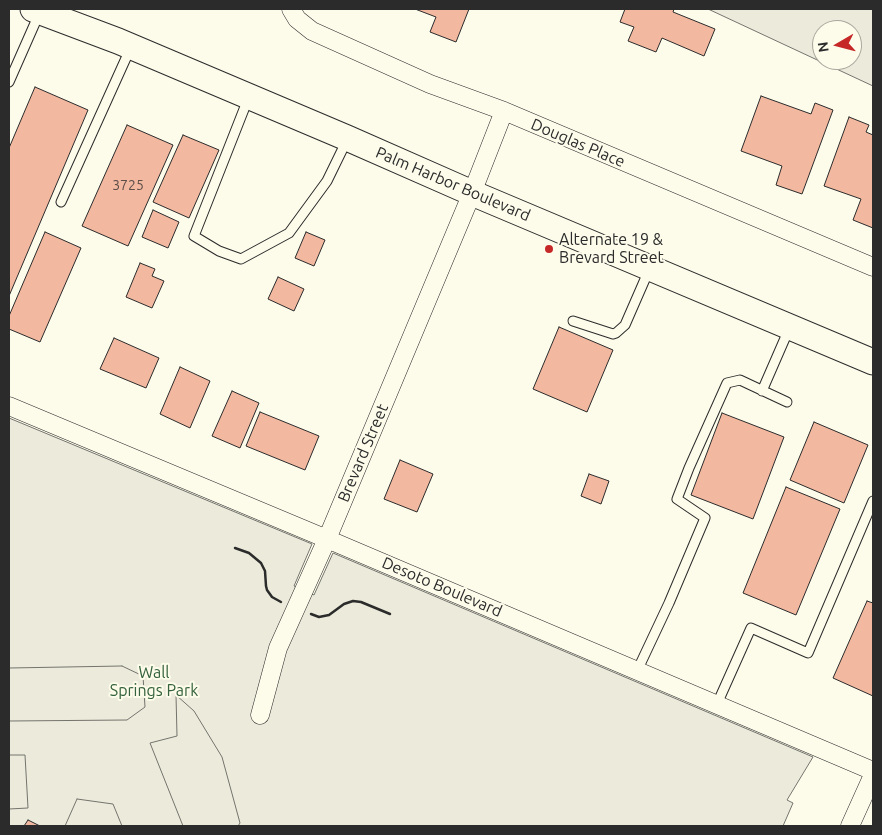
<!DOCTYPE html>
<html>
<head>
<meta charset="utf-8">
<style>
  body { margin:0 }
  #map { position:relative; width:882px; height:835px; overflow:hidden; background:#fdfbea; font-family:Ubuntu,sans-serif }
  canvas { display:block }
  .frame { position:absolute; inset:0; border:10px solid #2b2b2b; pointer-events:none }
  .north { position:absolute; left:812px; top:20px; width:50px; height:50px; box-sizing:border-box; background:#fdfbea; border:1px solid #a9a89e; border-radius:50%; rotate:262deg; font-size:14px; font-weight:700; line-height:20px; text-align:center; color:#2b2b2b }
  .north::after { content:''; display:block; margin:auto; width:18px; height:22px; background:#c62828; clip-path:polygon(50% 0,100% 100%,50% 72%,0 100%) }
</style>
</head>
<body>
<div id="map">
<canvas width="882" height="835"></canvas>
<div class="frame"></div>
<div class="north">N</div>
</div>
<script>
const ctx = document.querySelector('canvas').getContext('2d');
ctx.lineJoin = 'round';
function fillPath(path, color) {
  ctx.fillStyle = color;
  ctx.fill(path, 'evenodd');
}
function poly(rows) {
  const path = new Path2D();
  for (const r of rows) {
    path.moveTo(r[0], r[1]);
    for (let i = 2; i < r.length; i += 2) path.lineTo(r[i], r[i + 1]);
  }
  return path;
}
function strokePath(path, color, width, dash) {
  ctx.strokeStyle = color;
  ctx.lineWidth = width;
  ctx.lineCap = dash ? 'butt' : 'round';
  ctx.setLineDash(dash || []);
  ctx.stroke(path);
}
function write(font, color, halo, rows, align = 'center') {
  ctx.font = font + ' Ubuntu,sans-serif';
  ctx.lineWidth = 4;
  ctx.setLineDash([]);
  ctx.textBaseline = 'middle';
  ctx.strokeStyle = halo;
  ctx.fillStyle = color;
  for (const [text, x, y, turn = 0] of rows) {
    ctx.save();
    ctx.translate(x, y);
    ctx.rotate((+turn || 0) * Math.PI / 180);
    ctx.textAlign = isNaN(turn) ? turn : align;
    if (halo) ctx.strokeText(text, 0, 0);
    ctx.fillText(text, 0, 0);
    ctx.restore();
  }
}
const green = poly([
  [708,9,873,9,873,86,708,9],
  [822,30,852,30,852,60,822,60,822,30],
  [9,418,312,544,294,586,314,595,333,553,813,757,787,800,793,803,783,826,9,826,9,418]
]);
fillPath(green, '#ecebdb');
strokePath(green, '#74746e', 1);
const parking = poly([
  [122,666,143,676,145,707,127,720,9,721,9,668,122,666],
  [176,695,194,711,222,757,240,823,238,826,183,826,150,743,177,736,176,695],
  [9,755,25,755,28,808,9,809,9,755],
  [77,799,113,804,122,826,65,826,77,799]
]);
fillPath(parking, '#eceadb');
strokePath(parking, '#74746e', 1);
const building = poly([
  [415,9,469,9,456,42,430,32,436,17,415,9],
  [625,9,674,9,673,12,715,29,704,56,662,38,656,52,628,41,634,27,620,22,625,9],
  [35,87,88,110,9,296,9,148,35,87],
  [761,96,811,114,815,103,833,110,802,194,776,185,782,166,741,151,761,96],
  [849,117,869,125,866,132,873,135,873,228,853,220,861,199,824,186,849,117],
  [127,125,173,145,128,246,82,226,127,125],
  [183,135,219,150,189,218,153,202,183,135],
  [153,210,179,222,168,248,142,237,153,210],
  [45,232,81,248,40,342,9,329,9,316,45,232],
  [306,232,325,240,314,266,295,258,306,232],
  [140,263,155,269,152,276,164,281,152,308,126,297,140,263],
  [278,277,304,289,294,311,268,299,278,277],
  [559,327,613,350,587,412,533,389,559,327],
  [114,338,159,358,146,388,100,369,114,338],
  [180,367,210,381,190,428,160,414,180,367],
  [232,391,259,403,240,448,212,436,232,391],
  [260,412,319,436,305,470,246,446,260,412],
  [722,413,784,437,753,519,691,495,722,413],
  [814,422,868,445,844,503,790,480,814,422],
  [400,460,433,474,417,512,384,499,400,460],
  [589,474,609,481,601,504,581,496,589,474],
  [786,487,840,509,796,615,743,593,786,487],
  [867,601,873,603,873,696,833,678,867,601],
  [28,820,40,826,24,826,28,820]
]);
fillPath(building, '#f2b8a0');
strokePath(building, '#2b2b2b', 1);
const lane = poly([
  [9,82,39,14],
  [248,99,194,236,219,251,241,259,289,233,327,181,347,140],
  [61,202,131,47],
  [573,321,613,334,616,333,625,325,649,270],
  [762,391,789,329],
  [637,671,669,603,705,518,677,499,689,468,727,383,740,380,787,402],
  [717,704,751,628,808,653,873,501]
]);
const street = poly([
  [291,9,297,19,312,31,430,84,504,111,873,267],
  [9,406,327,539,873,771],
  [260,715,278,648,327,539,472,193,504,111],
  [850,826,873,775]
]);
const secondary = poly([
  [33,9,118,41,347,138,472,193,873,362]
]);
strokePath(lane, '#2b2b2b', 11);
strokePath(street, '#2b2b2b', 19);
strokePath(secondary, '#2b2b2b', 27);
strokePath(lane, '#fdfbea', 9);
strokePath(street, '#fdfbea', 18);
strokePath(secondary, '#fdfbea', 25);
strokePath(poly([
  [235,548,249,553,261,563,265,571,266,586,267,590,272,597,281,602],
  [311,614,319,617,329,615,344,604,353,601,361,602,390,614]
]), '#2b2b2b', 2.5);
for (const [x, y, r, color] of [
  [549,249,5,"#c62828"]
]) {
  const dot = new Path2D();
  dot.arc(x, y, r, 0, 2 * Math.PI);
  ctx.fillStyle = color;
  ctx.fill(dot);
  strokePath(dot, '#fdfbea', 2);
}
write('14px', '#5d4e48', null, [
  ["3725",128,185]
]);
write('16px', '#2b2b2b', '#fdfbea', [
  ["Douglas Place",578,143,23],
  ["Palm Harbor Boulevard",453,184,23],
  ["Brevard Street",363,453,-67],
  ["Desoto Boulevard",442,587,23]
]);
write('16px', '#2b2b2b', '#fdfbea', [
  ["Alternate 19 &",559,240],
  ["Brevard Street",559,258]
], 'left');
write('16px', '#34623c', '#fdfbea', [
  ["Wall",154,673],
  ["Springs Park",154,691]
]);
</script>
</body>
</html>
